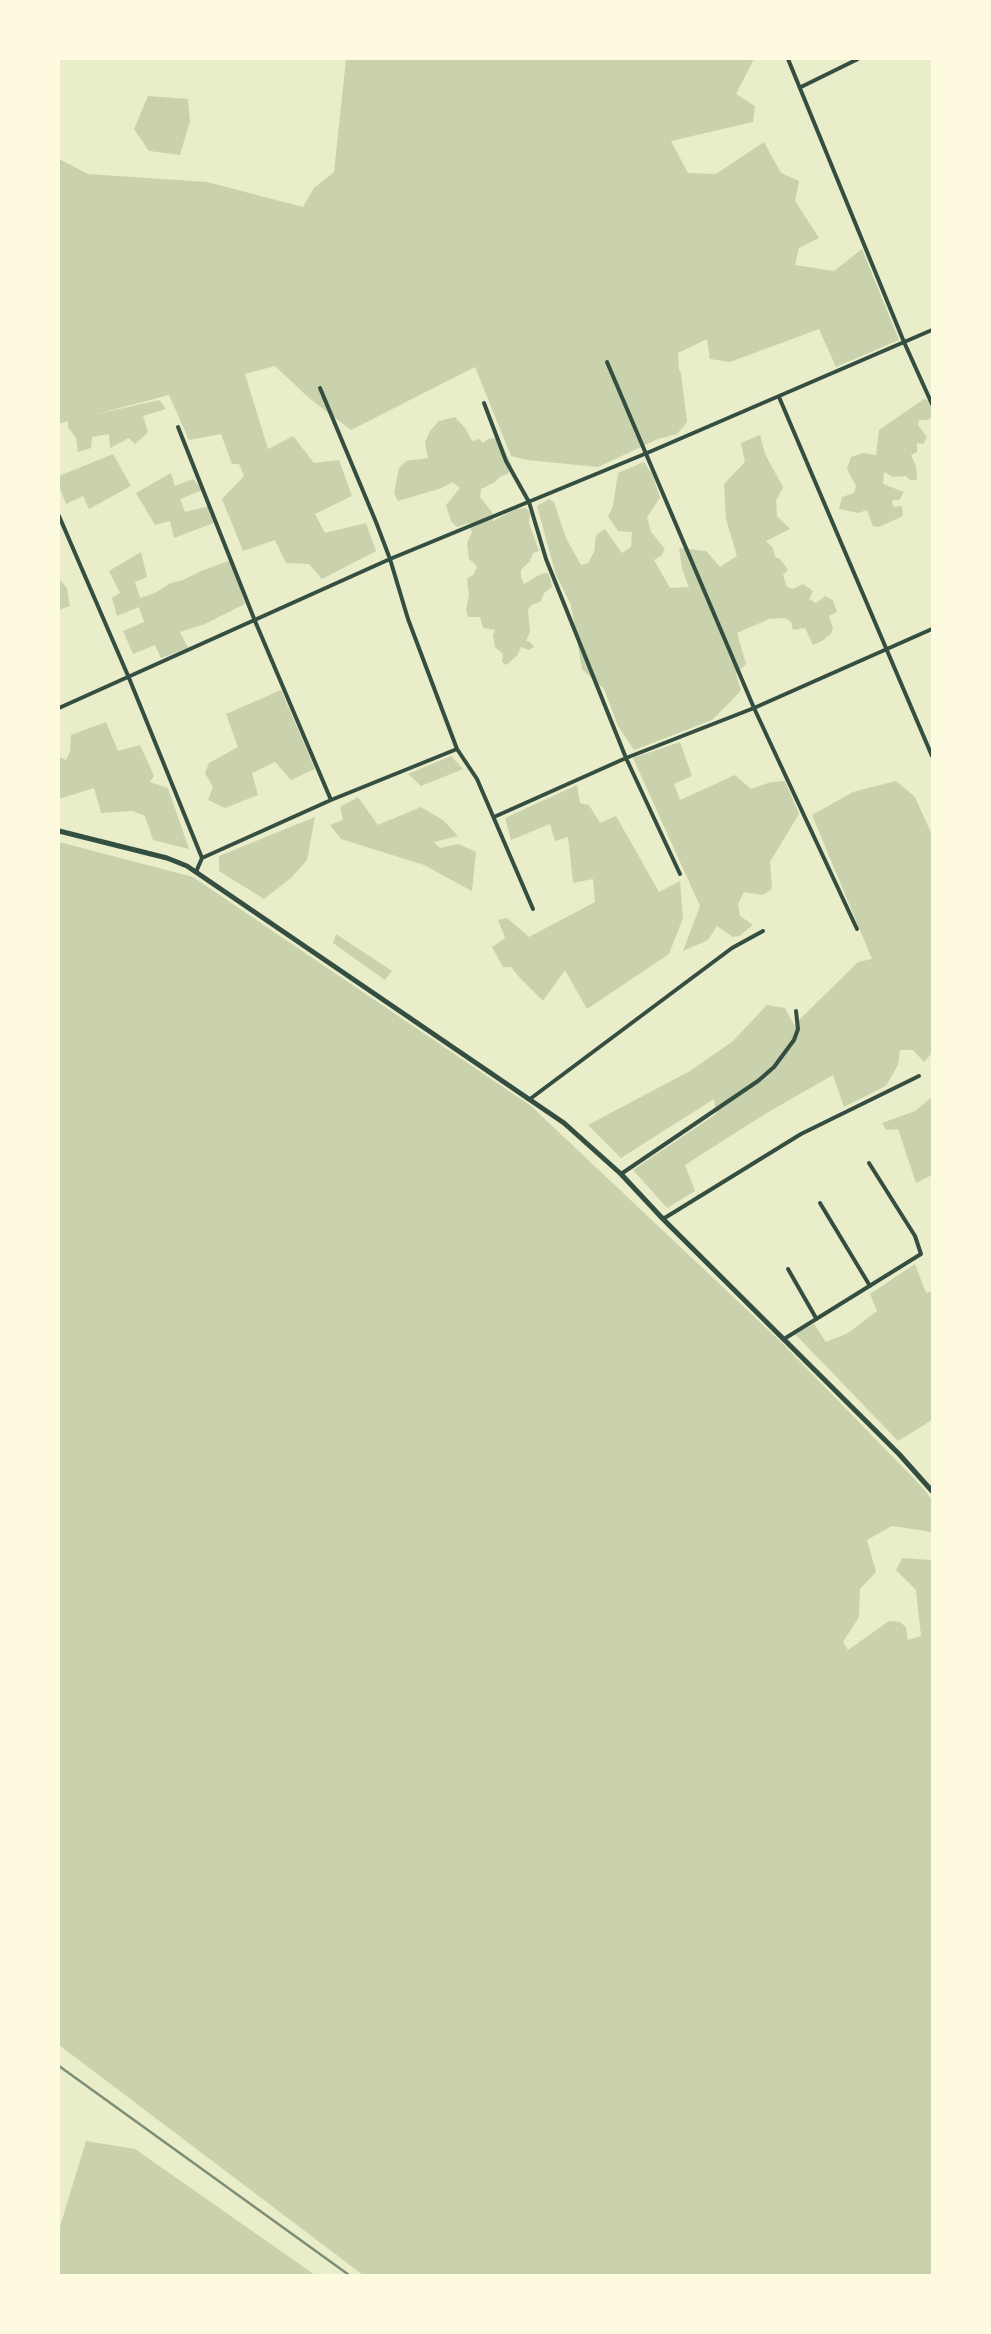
<!DOCTYPE html>
<html>
<head>
<meta charset="utf-8">
<style>
  body { margin:0 }
  #map { position:relative; width:991px; height:2334px; overflow:hidden; background:#e9edc9; font-family:"Archivo Narrow",sans-serif }
  canvas { display:block }
  .frame { position:absolute; inset:0; border:60px solid #fefae0; pointer-events:none }
</style>
</head>
<body>
<div id="map">
<canvas width="991" height="2334"></canvas>
<div class="frame"></div>
</div>
<script>
const ctx = document.querySelector('canvas').getContext('2d');
ctx.lineJoin = 'round';
function fillPath(path, color) {
  ctx.fillStyle = color;
  ctx.fill(path, 'evenodd');
}
function poly(rows) {
  const path = new Path2D();
  for (const r of rows) {
    path.moveTo(r[0], r[1]);
    for (let i = 2; i < r.length; i += 2) path.lineTo(r[i], r[i + 1]);
  }
  return path;
}
function strokePath(path, color, width, dash) {
  ctx.strokeStyle = color;
  ctx.lineWidth = width;
  ctx.lineCap = dash ? 'butt' : 'round';
  ctx.setLineDash(dash || []);
  ctx.stroke(path);
}
fillPath(poly([
  [346,59,754,59,736,94,755,106,753,122,671,141,688,173,716,174,764,142,781,173,799,181,795,201,819,238,799,248,795,265,834,271,862,249,899,340,836,367,819,329,730,362,710,359,707,339,678,353,679,370,681,373,687,422,677,434,658,439,598,467,527,460,511,456,475,367,351,430,309,398,275,366,245,374,268,449,293,436,314,463,339,460,352,496,315,514,325,533,366,523,376,551,322,579,309,564,286,563,275,540,243,551,222,499,244,476,239,464,232,464,221,434,189,440,169,395,93,415,159,400,166,409,143,416,148,432,135,444,129,438,110,448,109,434,92,437,91,448,78,452,76,438,68,427,68,421,59,424,59,159,88,174,207,182,303,207,314,188,334,172],
  [148,96,188,99,190,121,180,155,149,151,134,129],
  [924,399,932,401,932,417,927,420,919,420,918,425,927,437,923,444,917,443,917,452,911,455,916,466,917,480,910,480,906,476,893,477,884,472,883,484,904,492,899,500,892,500,893,507,902,506,903,516,879,527,873,526,867,510,858,513,839,509,842,497,854,493,856,486,847,469,851,457,863,453,876,455,879,430],
  [455,417,465,428,472,441,479,439,483,443,488,439,494,438,503,446,512,466,508,474,501,476,495,482,481,489,480,497,492,512,493,521,516,509,526,508,530,513,529,523,539,551,533,553,530,561,521,570,521,577,524,584,541,574,548,573,550,578,552,587,545,592,540,602,531,605,528,610,530,632,526,641,530,642,534,647,529,650,521,647,517,656,506,665,502,662,503,654,495,647,493,636,495,630,483,628,480,617,468,617,466,610,469,595,467,579,474,574,477,566,469,559,467,543,472,532,469,523,457,527,451,521,446,505,460,488,452,482,442,488,398,501,394,493,399,468,406,461,428,458,425,442,430,431,439,421],
  [760,435,765,454,783,487,776,501,777,516,790,529,766,541,773,548,775,557,780,559,788,570,783,575,787,587,793,589,803,584,813,591,809,599,816,603,825,596,833,600,837,612,829,616,833,628,831,634,822,641,813,645,805,628,793,630,791,622,785,618,769,619,737,633,746,664,736,674,741,690,732,700,712,720,634,750,618,726,604,689,582,669,571,605,556,575,537,506,549,499,554,502,566,538,581,565,588,563,594,552,596,535,605,529,622,553,631,547,632,532,618,531,608,516,613,506,618,473,644,462,653,476,660,498,647,517,651,532,665,549,661,556,654,560,670,588,689,587,682,569,679,548,706,551,720,567,737,556,726,519,724,484,745,462,741,443],
  [113,454,131,486,89,509,83,496,66,504,59,486,59,476],
  [171,473,175,486,193,479,203,490,180,499,185,512,210,506,216,522,174,538,170,521,155,525,136,493],
  [141,552,147,577,135,582,140,598,155,593,171,583,183,580,201,571,231,560,245,604,205,624,180,632,188,648,161,658,155,645,133,654,123,631,144,622,139,607,117,616,112,598,120,593,109,571],
  [59,579,67,588,70,606,59,610],
  [281,690,315,769,291,780,275,762,252,773,258,795,225,808,208,800,213,787,205,773,209,763,238,747,226,714],
  [106,722,118,751,140,745,154,776,150,782,168,788,189,849,153,840,145,816,133,811,101,813,94,788,59,799,59,757,66,760,70,751,71,735],
  [680,742,692,776,674,784,680,800,735,775,751,789,771,782,785,781,799,814,770,862,772,889,763,895,744,892,738,904,740,916,753,925,739,936,733,937,717,926,708,940,683,951,700,906,633,758],
  [451,756,463,769,421,786,408,774],
  [896,781,915,797,932,835,932,1053,924,1062,913,1050,900,1050,898,1065,886,1086,844,1107,833,1075,765,1114,685,1165,695,1191,667,1208,633,1170,716,1114,714,1099,621,1158,588,1125,690,1071,733,1041,767,1005,785,1008,794,1025,858,962,872,959,812,815,853,792],
  [577,785,580,803,589,805,600,823,616,816,659,892,680,881,683,918,669,954,587,1009,565,970,543,1001,520,978,511,967,503,967,492,947,505,938,498,920,507,918,529,937,595,902,593,879,573,883,568,837,555,841,550,824,511,840,505,818],
  [358,797,378,825,421,807,443,820,458,836,434,842,440,848,458,844,476,852,472,891,424,865,341,839,330,825,343,820,340,807],
  [315,817,307,860,292,877,264,899,219,871,219,856],
  [59,842,193,877,531,1106,781,1342,923,1488,932,1500,932,1532,892,1526,867,1540,876,1572,860,1589,859,1617,843,1642,848,1650,889,1621,900,1622,906,1627,908,1640,921,1636,916,1590,896,1570,902,1558,932,1560,932,2275,363,2275,59,2045],
  [336,934,392,971,385,980,333,943],
  [932,1097,932,1175,916,1183,898,1129,886,1130,882,1123,915,1111],
  [915,1264,926,1293,932,1291,932,1420,898,1441,795,1334,814,1324,826,1342,848,1333,877,1311,870,1294],
  [86,2141,135,2149,315,2275,59,2275,59,2230]
]), '#cad2ad');
strokePath(poly([
  [788,59,904,342,932,404],
  [801,87,858,59],
  [607,362,754,708,857,929],
  [320,388,376,522,390,559,408,619,457,749,477,779,533,909],
  [779,397,932,756],
  [484,403,506,461,529,502,546,559,626,758,680,874],
  [178,427,255,621,331,800],
  [59,516,129,678,202,858],
  [59,708,390,559,647,453,932,330],
  [494,817,626,758,754,708,932,629],
  [196,872,202,858,331,800,457,749],
  [530,1099,732,948,763,931],
  [621,1174,758,1081,774,1067,794,1040,798,1029,796,1011],
  [820,1203,870,1286],
  [663,1219,801,1134,919,1076],
  [788,1269,816,1318],
  [784,1339,921,1254,915,1236,869,1163]
]), '#344e41', 4);
strokePath(poly([
  [59,831,167,858,187,866,564,1123,621,1174,663,1219,899,1454,932,1491]
]), '#344e41', 5);
strokePath(poly([
  [59,2066,349,2275]
]), '#7c8e77', 2.5);
</script>
</body>
</html>
